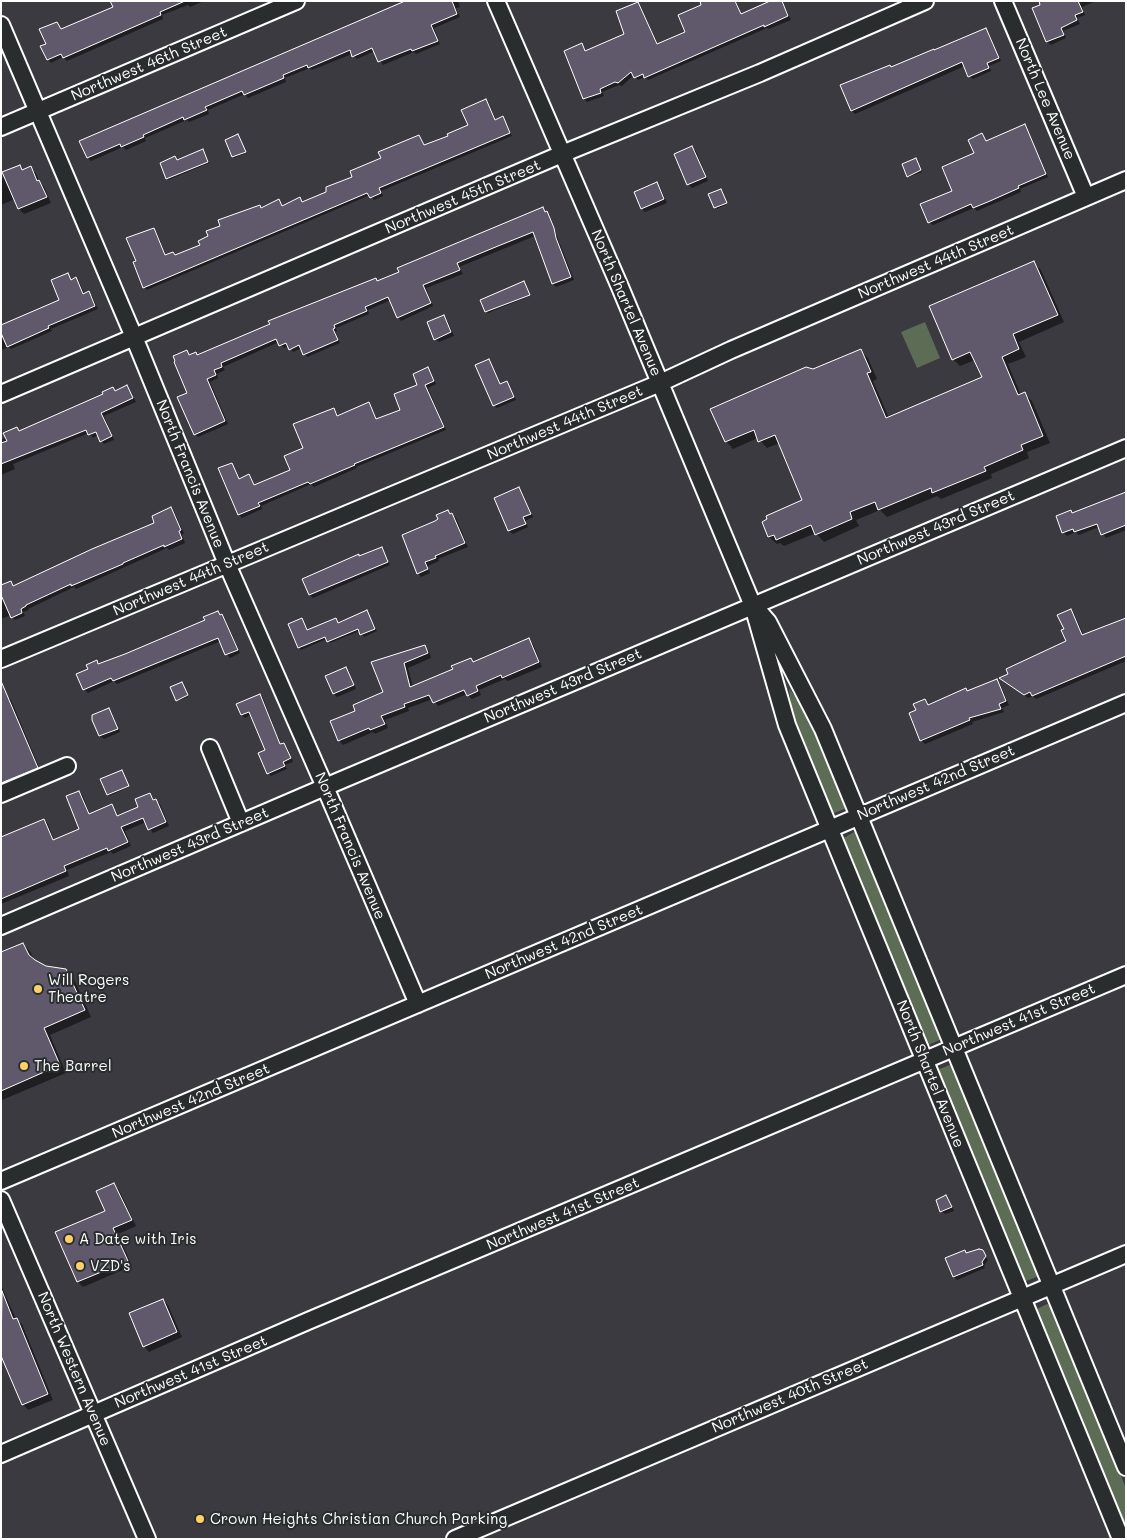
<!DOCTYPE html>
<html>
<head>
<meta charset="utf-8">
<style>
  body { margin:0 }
  #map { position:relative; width:1127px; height:1540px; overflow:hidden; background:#3a3a40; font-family:Mali,sans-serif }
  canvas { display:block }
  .frame { position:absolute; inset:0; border:2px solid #fff; pointer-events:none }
</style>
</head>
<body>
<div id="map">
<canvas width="1127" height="1540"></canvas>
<div class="frame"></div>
</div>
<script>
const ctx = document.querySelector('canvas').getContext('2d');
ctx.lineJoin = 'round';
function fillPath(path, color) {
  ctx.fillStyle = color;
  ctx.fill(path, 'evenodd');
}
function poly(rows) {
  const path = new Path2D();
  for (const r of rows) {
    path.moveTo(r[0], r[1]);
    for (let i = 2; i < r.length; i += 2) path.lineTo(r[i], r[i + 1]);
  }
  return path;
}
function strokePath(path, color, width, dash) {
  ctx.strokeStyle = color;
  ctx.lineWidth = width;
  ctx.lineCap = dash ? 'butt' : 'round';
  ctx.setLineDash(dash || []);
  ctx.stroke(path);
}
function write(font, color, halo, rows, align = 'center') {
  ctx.font = font + ' Mali,sans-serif';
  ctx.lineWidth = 4;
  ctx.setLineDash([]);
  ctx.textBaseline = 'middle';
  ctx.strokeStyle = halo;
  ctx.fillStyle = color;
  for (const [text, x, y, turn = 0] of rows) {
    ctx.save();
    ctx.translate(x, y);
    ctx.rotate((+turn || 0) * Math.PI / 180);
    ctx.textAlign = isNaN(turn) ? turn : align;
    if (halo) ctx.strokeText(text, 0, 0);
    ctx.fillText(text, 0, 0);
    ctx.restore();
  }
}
fillPath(poly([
  [925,322,940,358,917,368,901,332],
  [789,688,806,712,847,808,834,813,831,812,792,718],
  [854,832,857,833,942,1039,926,1046,842,839],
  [952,1064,1039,1276,1024,1282,937,1070],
  [1047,1304,1052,1307,1126,1488,1126,1530,1036,1312,1037,1309]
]), '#5d6c54');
fillPath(poly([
  [134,1,204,1,190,7,188,5,162,15,163,19,67,61,63,57,51,63,48,59,47,44,57,23,62,29],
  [409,1,458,1,460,7,456,8,460,17,434,28,440,44,416,54,414,52,383,65,375,51,357,59,352,54,312,70,310,68,285,78,286,82,248,98,245,94,208,110,209,114,189,122,187,120,145,138,146,141,126,150,123,147,91,161,88,158,81,141],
  [701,1,736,1,742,15,782,1,791,20,769,29,767,28,648,80,645,77,638,80,634,75,622,86,619,85,602,92,604,96,587,102,584,99,581,45,587,52,626,34,638,3,641,7,658,45,687,33,703,5],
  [1042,1,1096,1,1082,7,1085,15,1077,18,1080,24,1063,31,1066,38,1051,45,1047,42,1034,9,1042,6],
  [986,30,989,33,1001,61,989,66,991,71,973,79,970,76,965,66,855,114,852,111,842,86,890,66,892,68,935,51],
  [486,101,489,104,496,121,502,118,512,136,381,191,383,196,374,200,370,195,147,290,144,287,138,262,154,230,157,233,166,256,176,256,202,246,260,206,262,209,279,201,283,206,300,199,304,202,328,193,419,136,425,146,450,136,469,125],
  [1024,126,1027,129,1048,177,1020,189,1021,192,977,211,974,208,933,225,929,222,953,191,975,154,982,135,987,142],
  [238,135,246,153,234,158,226,140],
  [692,148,696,151,708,181,692,188,688,184],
  [204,152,209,163,168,180,167,178,177,161],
  [917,161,922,172,909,177,908,176],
  [19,166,24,171,30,168,36,173,39,181,44,187,51,203,24,214,19,209,15,199,1,205,1,179],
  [657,184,660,187,667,203,645,212,642,209],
  [722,191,727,204,717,209,710,194],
  [542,208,549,216,574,280,556,287,553,284,535,236,459,267,463,274,426,288,433,306,401,321,398,317,391,300,368,310,369,314,336,328,337,331,335,332,340,343,307,357,302,348,293,352,289,346,284,348,279,342,223,367,225,370,217,374,218,378,210,382,228,424,198,437,195,434,189,393,187,352,191,356,198,356,378,282],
  [1034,263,1041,270,1064,322,1019,342,1026,357,1008,364,1021,395,1024,393,1032,401,1050,443,1027,452,1029,458,991,474,992,478,941,499,937,496,887,517,880,510,856,520,859,526,824,542,816,533,784,546,780,543,777,544,769,537,764,523,804,501,780,443,767,448,758,438,733,449,726,441,813,370,861,351,868,358,877,379,873,381,889,418,984,378,975,360,960,366,953,359],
  [68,275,72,281,76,279,79,282,85,295,89,293,92,296,98,309,51,329,52,331,25,343,11,349,9,347,1,350,1,326,61,301],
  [525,284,530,296,488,313,486,311],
  [444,317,447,320,454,336,439,342,435,339],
  [488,361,501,385,507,382,516,400,497,408,494,405,477,366],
  [428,369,431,372,436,384,428,388,446,430,356,467,357,468,314,487,311,484,261,506,262,509,242,518,239,515,220,469,231,464,240,480,249,475,255,486,292,471,305,448,334,409,339,417,369,404,377,420,402,410,419,386],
  [127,386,136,402,104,416,114,440,104,444,98,435,93,438,89,433,13,464,15,469,1,475,1,440,7,437,17,428,20,432,104,395,113,388,116,392],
  [519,489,522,492,533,517,525,521,528,527,513,534,509,531,496,499],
  [1126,493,1126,530,1106,538,1099,527,1079,535,1076,532,1067,536,1063,532,1071,511,1073,514],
  [171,509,174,512,184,533,182,535,185,543,169,550,167,548,76,589,74,587,28,609,29,610,23,612,25,616,15,620,11,615,1,619,1,586,10,582,14,587,156,524],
  [448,512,456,518,468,547,438,559,439,561,428,566,430,573,421,577,418,573,436,522],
  [381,548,390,565,313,598,310,595,303,579],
  [1071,610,1074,614,1084,636,1126,620,1126,661,1036,699,1033,696,1028,698,1004,681,1067,642,1066,629],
  [218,612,225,619,240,653,230,658,227,654,221,641,117,684,114,681,88,693,84,689,90,670,97,662,100,665,206,621],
  [367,612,377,631,364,637,360,631,330,643,327,639,301,650,299,647,301,620,308,631,335,620,339,624],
  [528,640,533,644,542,667,508,681,505,679,479,690,481,695,472,699,467,694,438,706,433,699,408,708,409,711,385,720,388,728,375,734,373,732,343,745,339,740,356,711,385,693,373,663,425,647,429,651,431,658,408,668,413,687,454,670,471,659,474,663],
  [346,668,349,672,356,689,337,697,334,694],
  [997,680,1000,684,1009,705,1002,708,1004,712,972,722,973,724,925,744,921,740,911,713,917,711,925,700,929,706,966,690,968,692],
  [182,684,188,697,178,701,177,700],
  [260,695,263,698,281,745,284,744,287,747,293,762,285,765,287,769,271,776,268,773,266,751,252,714,245,718,242,715],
  [7,696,11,700,41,772,1,789,1,699],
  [108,709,112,713,120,732,104,739,100,736,94,720],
  [123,772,129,787,109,796,108,794],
  [79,792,83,796,90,815,111,806,118,816,140,807,149,794,155,801,156,800,160,804,169,826,153,833,146,822,125,831,131,846,113,854,111,852,67,870,69,876,1,904,1,839,44,820,48,824,54,840,81,829],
  [23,944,30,951,35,961,46,967,66,970,73,977,91,1017,50,1035,66,1073,2,1100,1,953],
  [114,1184,119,1190,136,1226,118,1234,132,1266,83,1287,78,1282,106,1212],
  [946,1196,949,1200,954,1211,945,1214,941,1211],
  [965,1251,968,1254,982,1251,988,1260,984,1266,985,1268,957,1280,954,1277,947,1259],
  [1,1285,16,1319,22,1324,53,1400,28,1410,23,1404,1,1353],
  [163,1300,168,1305,182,1337,149,1352,144,1346]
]), '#0007');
const building = poly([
  [110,1,185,1,160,12,161,15,63,58,61,54,47,60,40,46,46,44,39,29,57,22,61,29,113,7,110,1],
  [405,1,452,1,457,14,431,25,438,41,412,51,411,49,378,62,372,48,352,57,350,50,308,68,307,65,283,75,284,78,244,95,242,91,205,107,207,110,184,120,183,117,143,135,144,137,121,147,120,144,87,158,79,141,405,1],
  [700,1,735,1,741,14,770,1,782,1,788,16,764,27,764,25,644,78,643,74,634,78,631,72,618,83,615,82,600,89,601,93,583,99,564,51,582,43,585,51,624,34,616,11,638,2,657,44,685,32,678,15,701,5,700,1],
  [1039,1,1078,1,1083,12,1075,15,1077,20,1061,28,1064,35,1046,42,1032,8,1040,5,1039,1],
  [986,28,999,58,987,63,989,68,968,77,962,62,851,111,840,85,890,65,891,67,934,49,934,50,986,28],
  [486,99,495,120,503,116,510,133,379,188,381,193,370,198,367,193,143,288,133,262,136,261,126,238,154,228,165,255,173,252,175,255,200,245,198,241,208,236,206,231,220,226,218,220,260,205,261,208,279,199,282,206,300,197,302,202,326,192,326,187,352,177,350,171,381,158,378,152,419,135,424,145,448,136,447,134,468,125,461,110,486,99],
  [1025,124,1046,174,1018,186,1019,188,990,201,973,208,971,204,928,223,920,204,952,191,942,167,974,153,968,140,982,133,986,141,1025,124],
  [238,134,246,152,232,157,225,140,238,134],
  [692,146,706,177,687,185,674,154,692,146],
  [203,149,208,162,166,179,160,163,175,156,177,160,203,149],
  [916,158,921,170,907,177,902,164,916,158],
  [20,165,22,170,31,166,37,181,39,180,47,197,18,209,2,172,20,165],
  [657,182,664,199,641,209,634,192,657,182],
  [721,189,727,203,714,208,708,194,721,189],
  [543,207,545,212,547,211,554,228,556,238,571,277,552,284,533,232,498,246,457,263,460,270,423,285,431,303,397,318,388,297,365,307,367,311,334,325,335,328,333,329,338,340,303,355,299,345,289,350,286,343,279,346,276,339,221,363,222,367,214,370,216,375,207,379,225,421,194,435,177,397,187,393,174,362,175,361,173,356,187,350,189,355,196,352,197,355,270,324,268,321,376,278,377,281,399,272,397,268,543,207],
  [1034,261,1058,315,1013,334,1019,349,1002,357,1018,395,1025,392,1043,436,1021,445,1023,450,984,467,986,471,932,493,931,488,878,510,875,502,850,512,852,519,815,535,811,525,776,540,774,535,768,537,762,522,767,519,766,516,802,500,775,435,758,442,754,430,725,442,710,409,806,367,813,369,861,349,871,372,867,373,886,418,982,377,970,352,952,360,929,306,1034,261],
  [68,273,71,280,76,277,83,294,89,291,95,306,48,326,49,328,7,347,1,333,1,325,59,300,51,280,68,273],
  [524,281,530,295,485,312,480,300,524,281],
  [444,315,451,332,434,340,427,322,444,315],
  [489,359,500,384,507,381,514,397,493,406,475,365,489,359],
  [428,367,434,381,425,385,444,427,354,464,355,465,310,484,308,482,258,503,260,506,238,515,218,468,232,463,239,479,249,474,254,485,290,470,284,456,303,448,293,424,334,408,337,416,369,402,376,419,400,410,394,394,417,385,413,374,428,367],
  [127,385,133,398,101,413,112,436,100,442,96,432,88,435,86,430,1,464,1,443,7,441,3,433,17,427,19,431,103,394,102,392,113,387,115,391,127,385],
  [519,487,531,514,523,517,526,524,508,531,494,498,519,487],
  [1126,492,1126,525,1101,535,1097,524,1074,532,1073,529,1062,533,1056,516,1071,510,1072,513,1126,492],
  [171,507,181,530,179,531,182,539,164,547,164,545,123,563,123,564,71,586,71,584,26,605,26,606,21,609,22,613,11,618,1,595,1,585,11,581,13,586,92,549,154,523,152,516,171,507],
  [448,510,450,514,452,513,465,543,435,556,436,558,425,562,428,569,417,574,402,535,435,521,438,519,436,515,448,510],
  [382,547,388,562,309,595,302,579,359,554,359,556,382,547],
  [1071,609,1082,635,1126,618,1126,656,1032,696,1030,692,1024,695,999,678,1008,674,1006,669,1066,641,1061,630,1064,629,1057,615,1071,609],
  [367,610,375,629,360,635,358,629,327,642,325,637,298,648,288,624,302,618,307,630,336,618,338,623,367,610],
  [218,611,220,615,222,614,238,650,225,655,218,638,113,681,111,678,83,690,76,674,88,669,86,665,97,660,98,664,125,654,205,620,203,617,218,611],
  [529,638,539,662,502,678,501,675,476,686,478,691,467,696,464,690,433,703,429,695,404,704,405,707,381,716,385,724,370,730,369,728,338,741,330,721,355,711,353,705,383,692,371,662,425,645,428,653,404,663,410,687,453,669,451,666,471,658,473,662,529,638],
  [346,667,354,685,333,694,325,676,346,667],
  [997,679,1006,701,999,704,1001,709,969,718,970,720,920,741,909,713,916,710,913,704,925,699,928,705,966,688,967,691,997,679],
  [1,681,38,768,1,783,1,681],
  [182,682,188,695,176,701,170,687,182,682],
  [260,694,280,744,284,743,291,758,283,762,285,766,267,774,258,753,265,750,249,712,241,715,236,704,260,694],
  [109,708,118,729,99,736,92,720,92,715,109,708],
  [122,770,129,786,107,795,100,779,122,770],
  [79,791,89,814,112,804,117,816,138,807,135,799,150,793,153,800,156,799,166,822,148,830,143,818,121,827,128,842,108,851,107,848,64,866,66,871,1,899,1,837,44,819,53,840,79,829,66,796,79,791],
  [23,943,29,955,35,960,46,966,66,969,85,1010,44,1028,60,1065,1,1091,1,952,23,943],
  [114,1183,132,1220,113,1228,128,1261,77,1282,55,1232,105,1211,96,1191,114,1183],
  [946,1195,952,1207,940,1212,936,1200,946,1195],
  [979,1249,983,1250,986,1256,982,1262,983,1265,953,1277,945,1258,965,1250,966,1253,979,1249],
  [2,1291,13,1319,17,1318,48,1394,22,1405,1,1356,2,1291],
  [163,1299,177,1332,143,1347,129,1313,163,1299]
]);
fillPath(building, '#60596b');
strokePath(building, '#fff', 1);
const minor = poly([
  [496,1,620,287,753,606,787,725,1121,1539],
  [1003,1,1086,197],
  [1,25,134,337,227,564,325,787,418,1004],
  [1,127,296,1],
  [1,394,562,154,760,73,925,1],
  [755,607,768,622,823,729,1126,1467],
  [1,659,660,383,731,350,1126,180],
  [210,748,241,823],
  [1,794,67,766],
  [1,926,325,787,1126,448],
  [1,1181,1126,703],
  [1,1200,147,1539],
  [1,1454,308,1321,1126,975],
  [455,1539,1126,1254]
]);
strokePath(minor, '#fff', 20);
strokePath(minor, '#2a2d2e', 16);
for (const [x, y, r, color] of [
  [38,989,5,"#ffd166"],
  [24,1066,5,"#ffd166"],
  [69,1239,5,"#ffd166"],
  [80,1266,5,"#ffd166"],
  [200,1519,5,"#ffd166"]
]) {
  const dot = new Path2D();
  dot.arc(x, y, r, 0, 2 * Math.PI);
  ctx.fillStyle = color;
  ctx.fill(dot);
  strokePath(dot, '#2a2d2e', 2);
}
write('15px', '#fff', '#2a2d2e', [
  ["Northwest 46th Street",149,64,-23],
  ["North Lee Avenue",1045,99,67],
  ["Northwest 45th Street",463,197,-23],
  ["Northwest 44th Street",936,262,-23],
  ["North Shartel Avenue",626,303,67],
  ["Northwest 44th Street",565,423,-23],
  ["North Francis Avenue",190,474,68],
  ["Northwest 43rd Street",936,528,-23],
  ["Northwest 44th Street",191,579,-23],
  ["Northwest 43rd Street",563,686,-23],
  ["Northwest 42nd Street",936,783,-23],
  ["Northwest 43rd Street",190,845,-23],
  ["North Francis Avenue",350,846,67],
  ["Northwest 42nd Street",564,942,-23],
  ["Northwest 41st Street",1019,1020,-23],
  ["North Shartel Avenue",930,1074,68],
  ["Northwest 42nd Street",191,1101,-23],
  ["Northwest 41st Street",563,1214,-23],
  ["North Western Avenue",74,1369,67],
  ["Northwest 41st Street",191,1372,-23],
  ["Northwest 40th Street",790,1396,-23]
]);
write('15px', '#fff', '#2a2d2e', [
  ["Will Rogers",48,980],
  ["Theatre",48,997],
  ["The Barrel",34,1066],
  ["A Date with Iris",79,1239],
  ["VZD's",90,1266],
  ["Crown Heights Christian Church Parking",210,1519]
], 'left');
</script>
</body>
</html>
